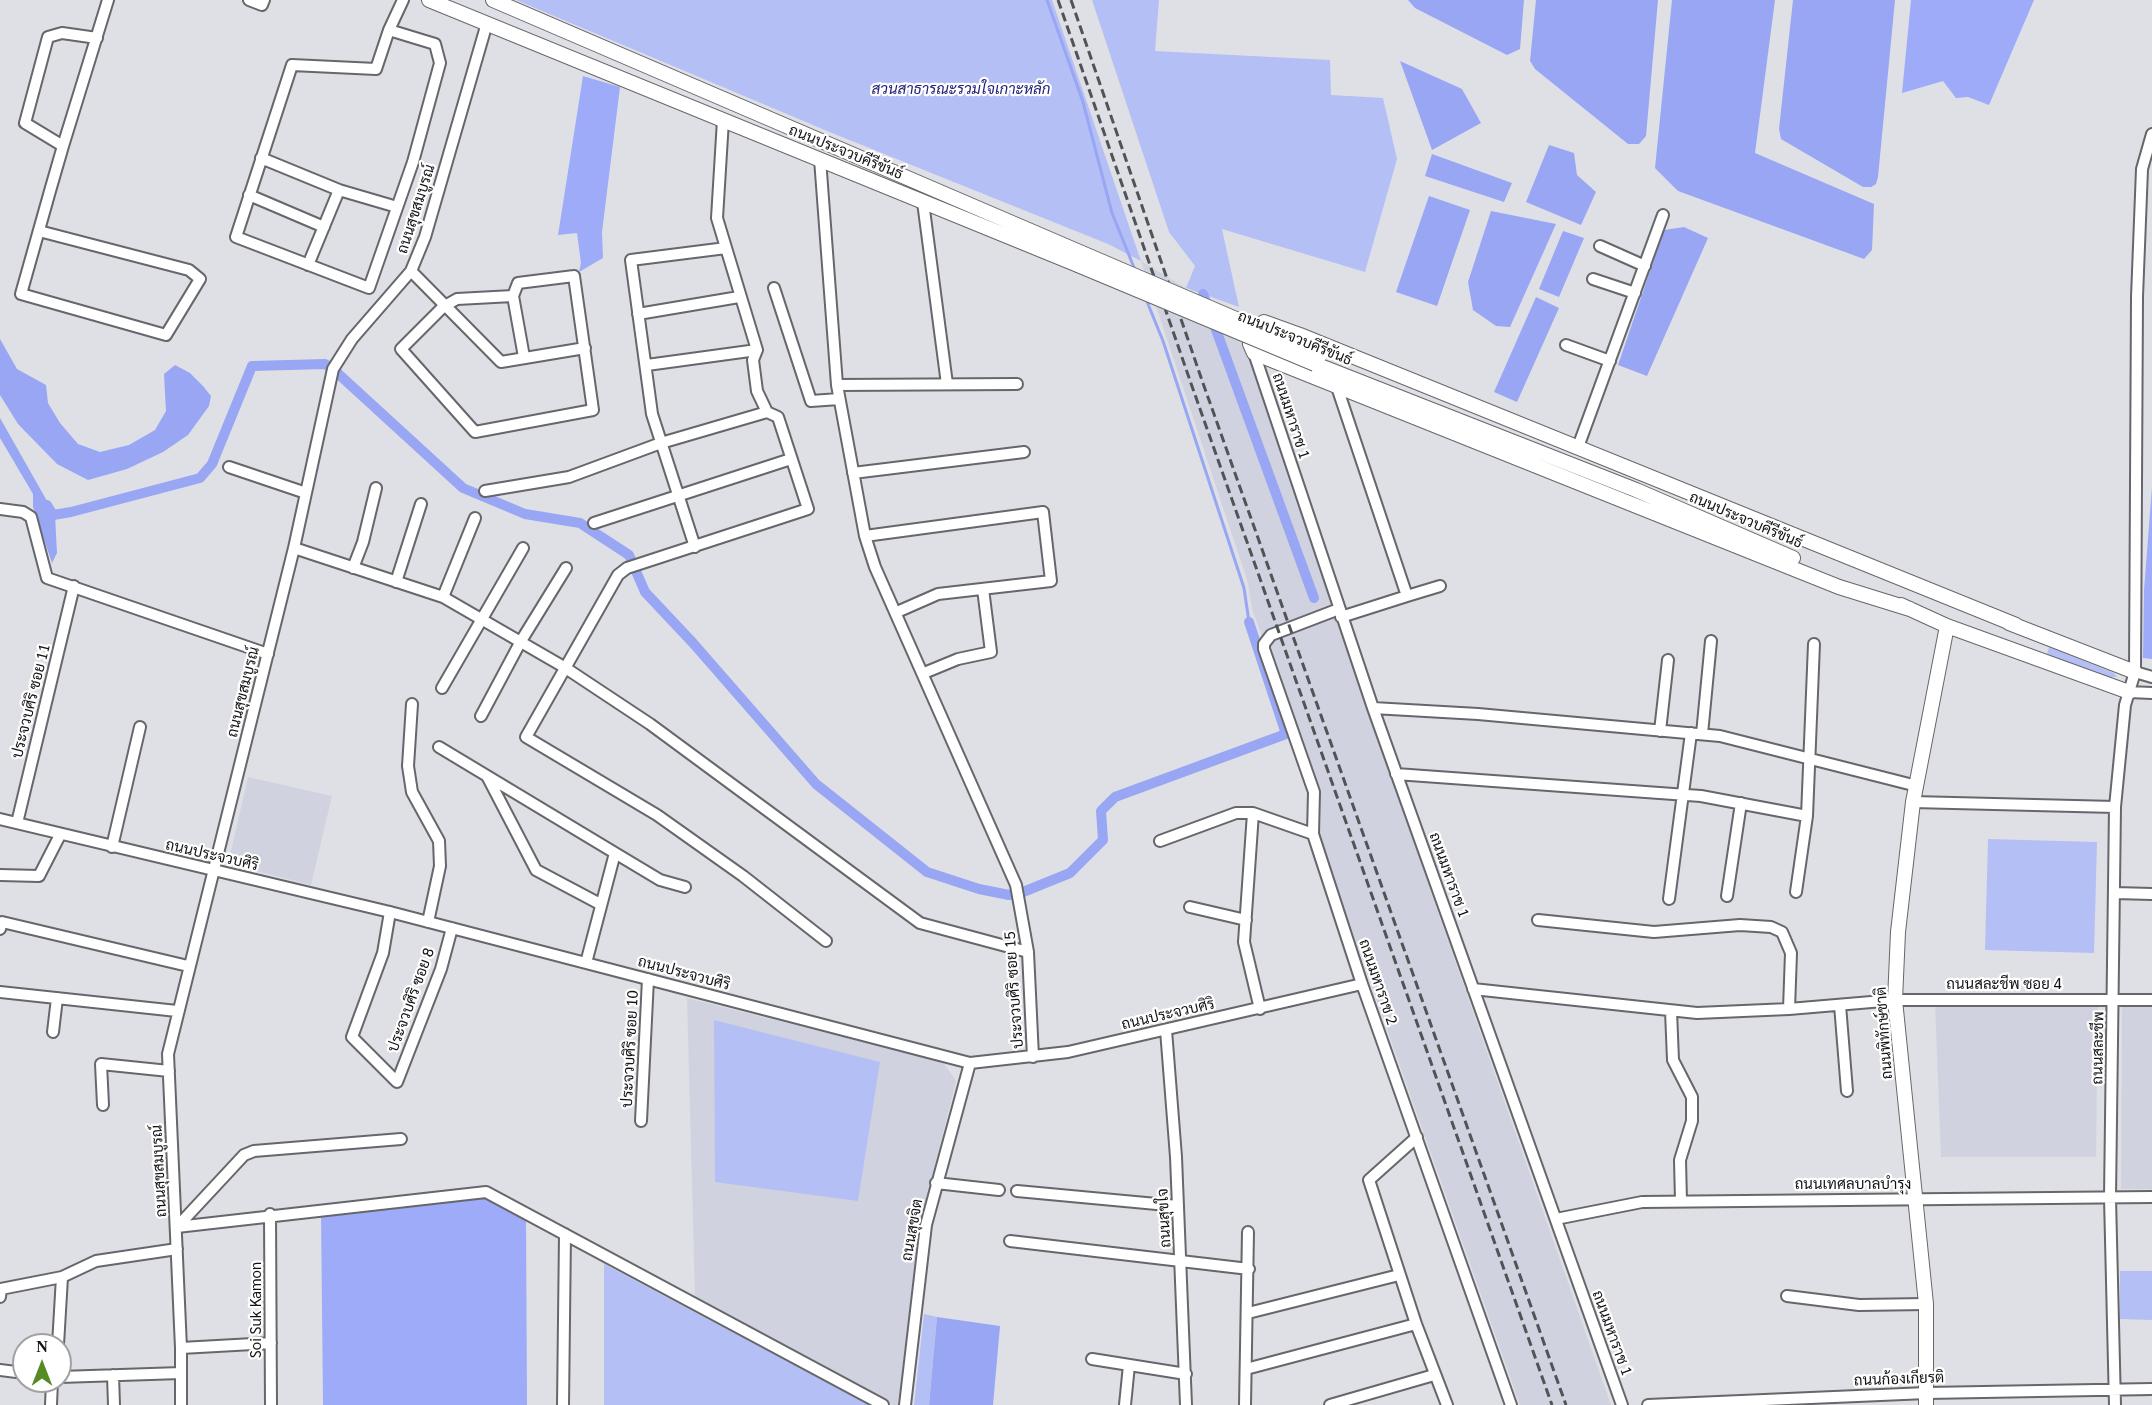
<!DOCTYPE html>
<html>
<head>
<meta charset="utf-8">
<style>
  body { margin:0 }
  #map { position:relative; width:2152px; height:1405px; overflow:hidden; background:#dfe0e5; font-family:Georgia,serif }
  canvas { display:block }
  .north { position:absolute; left:12px; top:1333px; width:60px; height:60px; box-sizing:border-box; background:#fff; border:2px solid #a1a1a1; border-radius:50%; rotate:0deg; font-size:16px; font-weight:700; line-height:24px; text-align:center; color:#131315 }
  .north::after { content:''; display:block; margin:auto; width:21px; height:27px; background:#558b25; clip-path:polygon(50% 0,100% 100%,50% 72%,0 100%) }
</style>
</head>
<body>
<div id="map">
<canvas width="2152" height="1405"></canvas>
<div class="north">N</div>
</div>
<script>
const ctx = document.querySelector('canvas').getContext('2d');
ctx.lineJoin = 'round';
function fillPath(path, color) {
  ctx.fillStyle = color;
  ctx.fill(path, 'evenodd');
}
function poly(rows) {
  const path = new Path2D();
  for (const r of rows) {
    path.moveTo(r[0], r[1]);
    for (let i = 2; i < r.length; i += 2) path.lineTo(r[i], r[i + 1]);
  }
  return path;
}
function strokePath(path, color, width, dash) {
  ctx.strokeStyle = color;
  ctx.lineWidth = width;
  ctx.lineCap = dash ? 'butt' : 'round';
  ctx.setLineDash(dash || []);
  ctx.stroke(path);
}
function write(font, color, halo, rows, align = 'center') {
  ctx.font = font + ' Georgia,Sarabun,serif';
  ctx.lineWidth = 4.5;
  ctx.setLineDash([]);
  ctx.textBaseline = 'middle';
  ctx.strokeStyle = halo;
  ctx.fillStyle = color;
  for (const [text, x, y, turn = 0] of rows) {
    ctx.save();
    ctx.translate(x, y);
    ctx.rotate((+turn || 0) * Math.PI / 180);
    ctx.textAlign = isNaN(turn) ? turn : align;
    if (halo) ctx.strokeText(text, 0, 0);
    ctx.fillText(text, 0, 0);
    ctx.restore();
  }
}
fillPath(poly([
  [1141,261,1186,288,1244,345,1419,858,1611,1405,1520,1405,1320,840,1319,793,1252,609,1248,583],
  [248,777,332,796,311,885,228,864],
  [687,998,943,1062,956,1081,919,1229,898,1405,893,1405,695,1298],
  [2098,1003,2096,1157,1941,1157,1935,1004],
  [2122,1006,2152,1007,2152,1189,2121,1189]
]), '#d0d3df');
fillPath(poly([
  [516,0,1052,0,1141,261,1108,244,832,133],
  [1092,0,1159,0,1155,51,1330,60,1331,95,1383,98,1397,159,1365,272,1222,229,1239,307,1186,288,1195,266,1169,232],
  [2049,647,2114,673,2117,677,2105,677,2047,654],
  [1988,839,2097,842,2094,953,1985,950],
  [714,1020,880,1062,858,1201,715,1182],
  [604,1264,869,1405,604,1405],
  [2120,1271,2152,1271,2152,1320,2120,1319],
  [924,1314,937,1317,929,1405,914,1405]
]), '#b4bff5');
fillPath(poly([
  [1911,0,2034,0,1989,105,1968,97,1956,98,1943,81,1902,93],
  [583,76,620,87,602,232,603,258,579,272,581,263,577,233,558,235],
  [2152,487,2152,659,2143,658,2144,590],
  [484,1196,526,1217,527,1405,323,1405,321,1212]
]), '#9dabf9');
fillPath(poly([
  [1408,0,1524,0,1520,49,1507,55,1415,8],
  [1536,0,1658,0,1646,136,1639,144,1628,144,1535,69,1530,61],
  [1672,0,1775,0,1755,153,1874,204,1872,250,1864,259,1678,191,1655,168],
  [1793,0,1895,0,1878,177,1876,184,1871,187,1863,187,1781,139,1779,129],
  [1400,61,1462,89,1481,123,1432,150],
  [1549,145,1574,153,1577,175,1596,192,1581,225,1526,202],
  [1432,154,1512,183,1504,202,1425,176],
  [1429,196,1470,210,1437,306,1396,292],
  [1491,211,1556,224,1510,327,1496,326,1473,310,1468,282],
  [1684,227,1708,238,1647,376,1618,365,1664,230],
  [1563,231,1584,238,1559,297,1539,289],
  [1536,297,1559,308,1517,402,1494,392],
  [0,339,17,369,46,385,48,403,60,423,78,444,100,452,129,445,155,430,166,411,164,374,175,365,190,373,203,386,211,396,209,406,188,435,163,452,127,469,88,480,57,464,18,424,0,395],
  [0,418,55,515,57,553,52,563,33,507,33,494,0,438],
  [937,1317,1000,1326,993,1405,929,1405]
]), '#98a6f4');
strokePath(poly([
  [1047,0,1083,102,1112,213,1135,270],
  [1146,299,1163,341,1244,588,1249,622]
]), '#98a6f4', 3);
strokePath(poly([
  [1203,294,1314,598],
  [47,505,53,515,71,512,200,478,212,464,252,366,325,364,333,369,463,488,525,514,580,523,629,555,645,592,693,643,816,784,927,872,979,889,1009,895,1023,892,1070,873,1103,840,1101,811,1115,797,1286,734,1249,622]
]), '#98a6f4', 10);
const minor = poly([
  [249,0,262,5,264,0],
  [389,30,435,44,440,63,413,162,369,288,236,237,292,65,376,69,389,30,403,0],
  [63,146,25,123,48,37,62,33,97,38],
  [261,158,339,190,397,207],
  [820,159,837,385,865,536,875,567,1016,885,1028,952,1033,1057],
  [249,195,324,227],
  [923,202,947,384],
  [39,231,189,270,200,279,166,335,21,294,50,191,63,146,108,0],
  [1600,246,1645,266],
  [308,265,339,190],
  [411,271,501,362,585,348],
  [574,276,593,410,475,432,401,349,443,307,457,299,513,296,518,283,574,276],
  [1593,279,1635,293],
  [774,288,811,401,839,399],
  [513,296,524,357],
  [638,314,739,297],
  [1566,345,1610,361],
  [757,350,753,360,757,391,767,412,778,417,808,509,627,568,618,575,526,737,657,815,743,876,826,941],
  [1254,353,1373,708,1622,1405],
  [647,365,757,350,717,218,723,120],
  [837,385,1017,384],
  [1337,387,1407,596,1341,617],
  [1578,447,1663,215],
  [229,467,306,493],
  [853,473,1024,452],
  [485,491,569,477,661,443,767,412],
  [0,509,23,512,31,517,47,578,268,654],
  [594,523,791,459],
  [865,536,1043,512,1051,581,938,594,897,612],
  [695,547,652,414,631,260,726,248],
  [294,548,443,597,564,667,650,724,920,923,1028,952],
  [353,568,363,542,376,488],
  [396,582,421,504],
  [1407,596,1440,586],
  [443,597,475,518],
  [1339,609,1271,635,1264,644,1264,649,1314,792,1313,834,1362,984,1511,1405],
  [2135,672,2152,677],
  [924,673,958,659,991,652,983,589],
  [442,688,523,548],
  [2129,692,2152,693],
  [412,704,408,766,412,792,439,841,440,866,428,922],
  [1373,708,1478,714,1720,736,1917,786],
  [481,716,521,641,566,568],
  [1660,731,1668,660],
  [1702,734,1711,641],
  [439,747,615,853,586,963],
  [1396,774,1701,796,1807,816],
  [487,776,536,870,600,904],
  [1913,802,2115,807],
  [1253,813,1244,942,1260,1009],
  [0,819,390,912,970,1063,1068,1052,1362,984],
  [17,823,74,586],
  [1160,841,1236,813,1253,813,1313,834],
  [112,847,140,727],
  [615,853,660,880,685,887],
  [0,875,39,876,60,835],
  [1796,892,1807,816,1814,644],
  [2115,893,2152,894],
  [1727,896,1741,803],
  [1669,899,1691,733],
  [1190,907,1246,920],
  [390,912,383,953,352,1037,397,1082,441,969,452,928],
  [1538,920,1654,932,1740,925,1771,927,1782,932,1791,953,1789,1009],
  [0,929,2,922,188,966],
  [1473,989,1697,1013,1789,1009,1895,1000,2152,1000],
  [0,992,177,1011],
  [1840,1005,1847,1091],
  [1671,1011,1673,1060,1692,1097,1692,1121,1680,1160,1681,1201],
  [1166,1030,1176,1157,1186,1405],
  [53,1032,57,998],
  [103,1105,101,1064,169,1071],
  [641,1121,648,979],
  [1417,1137,1369,1180,1416,1324,1447,1405],
  [936,1183,999,1190],
  [1017,1191,1178,1206],
  [270,1214,271,1405],
  [1556,1219,1642,1202,2152,1197],
  [177,1227,486,1192,883,1405],
  [177,1227,244,1155,254,1151,401,1139],
  [1010,1241,1249,1269],
  [1787,1296,1859,1305,1926,1304],
  [0,1297,1,1289,62,1277,96,1261,177,1249],
  [1248,1313,1399,1275],
  [58,1345,62,1277],
  [181,1348,271,1343],
  [1092,1359,1186,1374],
  [1246,1369,1416,1324],
  [0,1370,24,1373],
  [113,1375,114,1405],
  [60,1377,181,1373],
  [51,1405,52,1381],
  [181,1405,181,1348,168,1054,294,548,333,369,352,339,411,271,425,237,487,23],
  [563,1405,565,1234],
  [905,1405,926,1225,970,1063],
  [1125,1405,1129,1365],
  [1245,1405,1248,1232],
  [1330,1405,1434,1375],
  [1648,1405,1927,1393,2152,1389],
  [2115,1405,2110,1198,2115,807,2125,705,2135,672,2137,297,2142,169,2152,134]
]);
const major = poly([
  [429,0,1078,265],
  [493,0,1082,253],
  [1315,364,1636,490,1793,558],
  [1901,605,1947,626,2129,692],
  [1910,609,1839,587,1254,353,1250,344,1254,328,1264,322,1300,335,2016,625],
  [2009,623,2135,672],
  [1926,1405,1926,1304,1895,1000,1898,932,1913,802,1947,626]
]);
strokePath(minor, '#66676b', 14);
strokePath(major, '#66676b', 16);
strokePath(minor, '#fff', 10);
strokePath(major, '#fff', 14);
strokePath(poly([
  [1058,0,1194,392,1552,1405],
  [1071,0,1204,386,1566,1405]
]), '#525356', 3, [9, 4.5]);
const majorBridge = poly([
  [1082,253,1320,355],
  [1078,265,1315,364]
]);
strokePath(majorBridge, '#66676b', 16, []);
strokePath(majorBridge, '#fff', 14);
write('italic 15px', '#232178', '#fff', [
  ["สวนสาธารณะรวมใจเกาะหลัก",961,89]
]);
write('15px', '#131315', '#fff', [
  ["ถนนประจวบคีรีขันธ์",846,152,22],
  ["ถนนสุขสมบูรณ์",416,209,-72],
  ["ถนนประจวบคีรีขันธ์",1295,338,22],
  ["ถนนมหาราช 1",1291,416,72],
  ["ถนนประจวบคีรีขันธ์",1746,520,23],
  ["ถนนสุขสมบูรณ์",243,692,-76],
  ["ประจวบศิริ ซอย 11",31,701,-76],
  ["ถนนประจวบศิริ",212,855,13],
  ["ถนนมหาราช 1",1449,875,70],
  ["ถนนประจวบศิริ",684,973,15],
  ["ถนนมหาราช 2",1378,982,71],
  ["ถนนสละชีพ ซอย 4",2004,984],
  ["ประจวบศิริ ซอย 15",1014,990,-94],
  ["ประจวบศิริ ซอย 8",411,1000,-70],
  ["ถนนประจวบศิริ",1168,1014,-13],
  ["ถนนพิทักษ์ชาติ",1884,1033,-94],
  ["ถนนสละชีพ",2098,1048,-89],
  ["ประจวบศิริ ซอย 10",630,1049,-87],
  ["ถนนสุขสมบูรณ์",159,1171,-93],
  ["ถนนเทศลบาลบำรุง",1853,1184],
  ["ถนนสุขใจ",1164,1218,-93],
  ["ถนนสุขจิต",912,1230,-80],
  ["Soi Suk Kamon",256,1310,-90],
  ["ถนนมหาราช 1",1612,1333,70],
  ["ถนนก้องเกียรติ",1899,1379,-2]
]);
</script>
</body>
</html>
